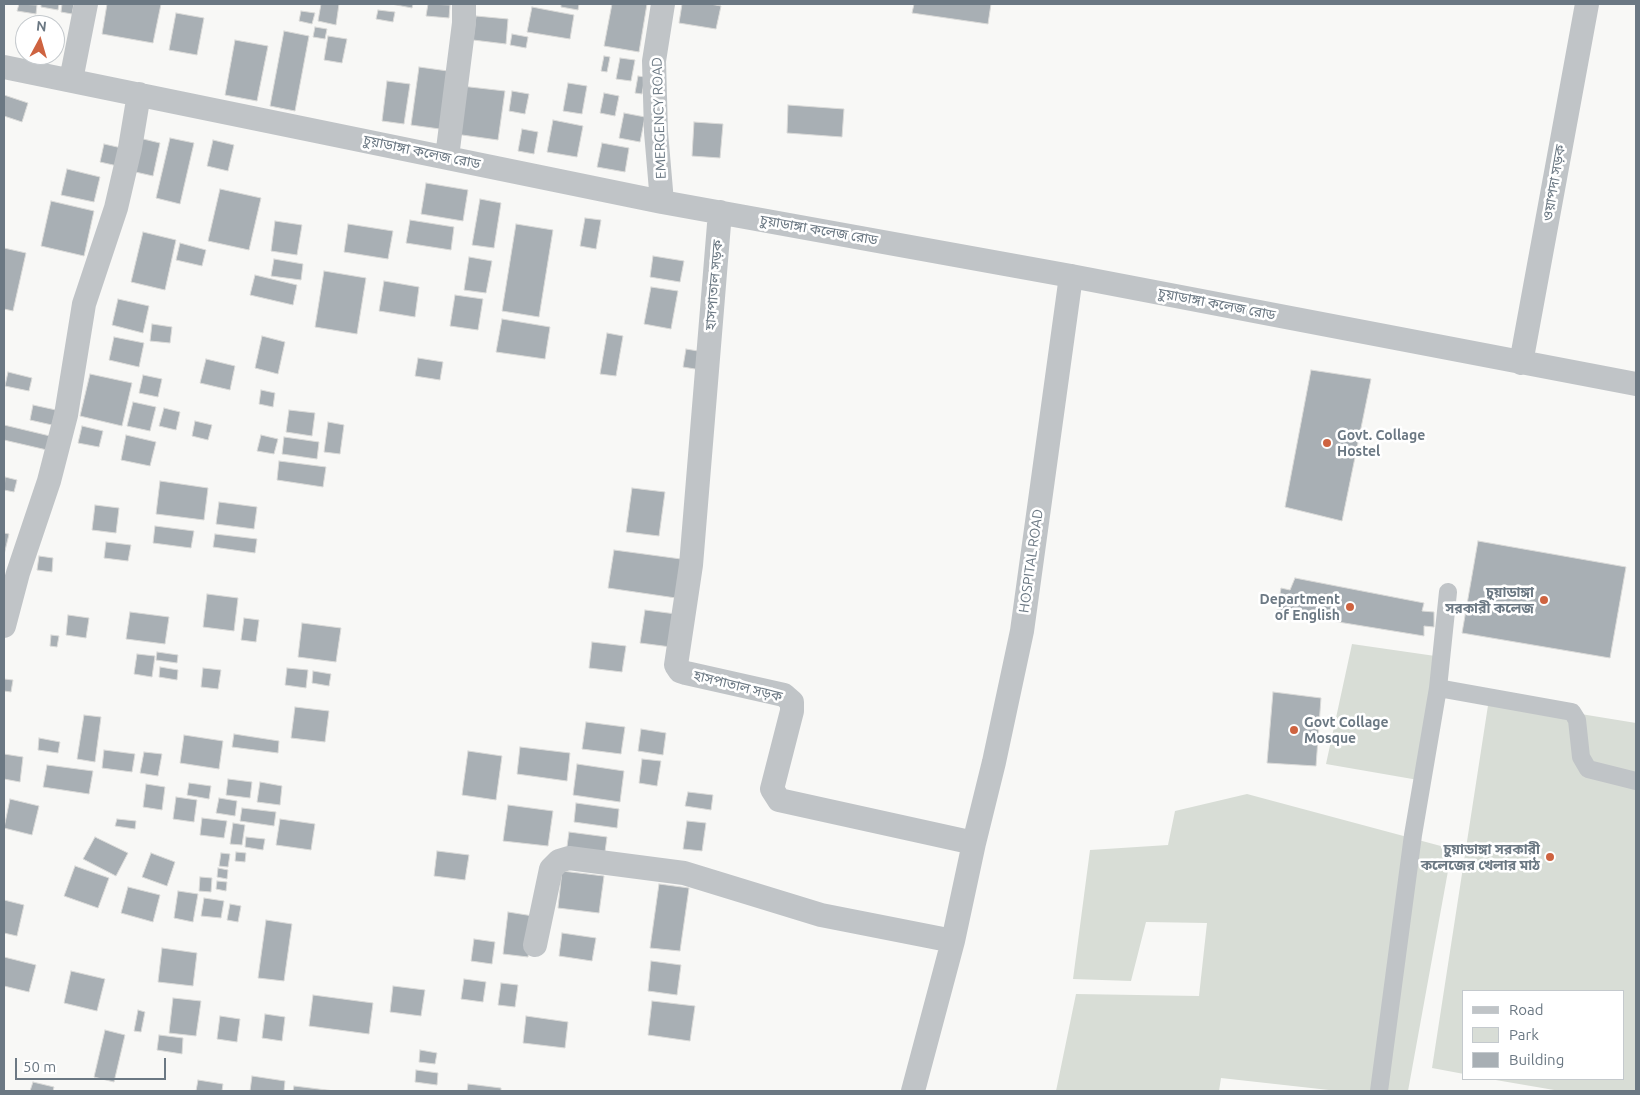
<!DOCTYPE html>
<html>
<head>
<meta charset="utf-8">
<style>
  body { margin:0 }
  #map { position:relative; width:1640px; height:1095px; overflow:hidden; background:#f8f8f6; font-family:Ubuntu,sans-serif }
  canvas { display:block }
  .frame { position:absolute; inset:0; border:5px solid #6b7883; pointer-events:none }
  .legend { position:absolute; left:1462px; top:990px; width:162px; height:90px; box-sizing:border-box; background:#fff; border:1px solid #c4c9cd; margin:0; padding:6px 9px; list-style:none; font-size:15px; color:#6b7883 }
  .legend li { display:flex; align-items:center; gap:10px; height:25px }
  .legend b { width:25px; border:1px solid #c4c9cd }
  .north { position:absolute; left:15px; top:15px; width:50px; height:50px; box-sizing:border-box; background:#fff; border:1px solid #c4c9cd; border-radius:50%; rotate:6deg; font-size:14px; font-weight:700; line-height:20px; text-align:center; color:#6b7883 }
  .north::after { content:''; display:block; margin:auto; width:18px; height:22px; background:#ce6340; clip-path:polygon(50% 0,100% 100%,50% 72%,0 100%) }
  .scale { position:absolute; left:15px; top:1058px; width:151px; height:22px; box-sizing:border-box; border:2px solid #6b7883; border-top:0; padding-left:6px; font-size:15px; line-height:18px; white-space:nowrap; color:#6b7883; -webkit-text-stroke:4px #fff; paint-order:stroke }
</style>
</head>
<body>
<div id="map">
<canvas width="1640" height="1095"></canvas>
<div class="frame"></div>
<ul class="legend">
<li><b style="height:6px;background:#c0c4c7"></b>Road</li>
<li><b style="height:14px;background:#d8ddd6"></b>Park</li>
<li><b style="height:14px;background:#a8afb4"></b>Building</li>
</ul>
<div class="north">N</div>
<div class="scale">50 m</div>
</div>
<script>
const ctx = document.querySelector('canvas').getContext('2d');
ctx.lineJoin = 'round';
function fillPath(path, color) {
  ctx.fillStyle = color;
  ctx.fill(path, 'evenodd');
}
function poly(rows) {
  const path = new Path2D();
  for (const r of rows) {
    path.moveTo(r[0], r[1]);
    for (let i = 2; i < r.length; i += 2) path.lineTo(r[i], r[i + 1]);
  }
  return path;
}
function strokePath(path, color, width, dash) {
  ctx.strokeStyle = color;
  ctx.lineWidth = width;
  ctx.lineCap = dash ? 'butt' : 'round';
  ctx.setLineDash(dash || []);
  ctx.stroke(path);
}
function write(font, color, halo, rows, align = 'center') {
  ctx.font = font + ' Ubuntu,"Noto Sans Bengali",sans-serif';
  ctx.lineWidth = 5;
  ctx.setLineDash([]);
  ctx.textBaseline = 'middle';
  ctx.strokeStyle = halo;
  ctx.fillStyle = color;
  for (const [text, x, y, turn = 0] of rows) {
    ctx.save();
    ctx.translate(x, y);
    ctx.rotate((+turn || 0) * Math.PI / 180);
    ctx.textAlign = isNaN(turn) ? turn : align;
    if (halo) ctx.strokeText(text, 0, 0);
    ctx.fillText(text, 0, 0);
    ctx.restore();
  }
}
fillPath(poly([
  [1352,644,1449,658,1424,781,1326,764],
  [1489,699,1636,723,1636,1091,1560,1091,1490,1079,1624,1079,1624,991,1464,991,1464,1074,1432,1068],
  [1247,794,1452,849,1408,1091,1338,1091,1221,1078,1219,1091,1056,1091,1076,994,1199,996,1207,923,1146,922,1131,981,1073,979,1090,850,1168,845,1175,811]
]), '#d8ddd6');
const building = poly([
  [19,4,37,5,36,14,17,11,19,4],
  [41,4,59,4,58,10,41,7,41,4],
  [62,4,74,4,72,14,61,12,62,4],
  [107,4,161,4,153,43,102,34,107,4],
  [321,4,339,4,336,25,318,21,321,4],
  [391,4,413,4,412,8,391,4],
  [428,4,450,5,449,18,426,16,428,4],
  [561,4,579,4,578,10,561,7,561,4],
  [612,4,647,4,639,52,604,46,612,4],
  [682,4,710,4,721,6,716,29,679,23,682,4],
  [914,4,991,4,988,24,912,13,914,4],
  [532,7,574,15,570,39,527,32,532,7],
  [378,10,395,12,393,22,376,19,378,10],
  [301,11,315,13,312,24,299,21,301,11],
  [176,13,204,18,197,55,169,50,176,13],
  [476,16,508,19,506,44,473,40,476,16],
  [315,27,327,29,325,39,313,37,315,27],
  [284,31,309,36,295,111,270,106,284,31],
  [512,34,528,37,526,48,510,45,512,34],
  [328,36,347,39,342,63,324,60,328,36],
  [235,40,268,46,257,101,225,95,235,40],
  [604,56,610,57,607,72,601,71,604,56],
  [620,58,635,60,631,81,616,79,620,58],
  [419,67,455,72,447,130,411,125,419,67],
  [638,76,645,77,642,94,635,93,638,76],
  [387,81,410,84,404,124,382,121,387,81],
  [568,83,587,86,582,114,563,111,568,83],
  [461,86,505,91,498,140,455,134,461,86],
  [512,91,529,94,525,114,509,111,512,91],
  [604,93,619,96,615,116,600,113,604,93],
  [4,95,28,103,22,122,4,116,4,95],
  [788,105,844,109,842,137,787,133,788,105],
  [624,113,645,117,640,142,619,138,624,113],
  [553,120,583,126,577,157,547,152,553,120],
  [694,122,723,124,720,158,692,156,694,122],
  [522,129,538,132,534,154,518,151,522,129],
  [139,138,160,143,153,176,131,171,139,138],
  [170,138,194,143,180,204,156,198,170,138],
  [213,140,234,145,228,171,207,166,213,140],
  [602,143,629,148,625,172,597,167,602,143],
  [104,144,126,149,122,167,100,162,104,144],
  [67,169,100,177,94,202,61,195,67,169],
  [426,183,468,190,463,221,421,214,426,183],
  [220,189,261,198,249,250,208,241,220,189],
  [480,199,501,203,494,248,472,245,480,199],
  [51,201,94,211,84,256,41,246,51,201],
  [585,218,601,220,596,249,580,246,585,218],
  [410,220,454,227,451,250,406,243,410,220],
  [275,221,302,225,297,255,271,251,275,221],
  [348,224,393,231,388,259,344,252,348,224],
  [516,224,553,230,539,317,502,311,516,224],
  [143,232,176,240,165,290,131,282,143,232],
  [180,243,206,250,202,266,176,260,180,243],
  [4,248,26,253,13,311,4,309,4,248],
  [653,256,684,261,680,282,650,277,653,256],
  [469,257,492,261,486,293,464,290,469,257],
  [274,259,303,264,301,280,271,276,274,259],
  [324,271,366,278,357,334,315,327,324,271],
  [255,275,297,285,293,305,250,295,255,275],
  [384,281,419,287,415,317,379,311,384,281],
  [651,287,678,291,671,329,644,324,651,287],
  [455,295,483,299,478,330,450,326,455,295],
  [118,299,149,306,143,333,112,325,118,299],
  [502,319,550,327,545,359,496,352,502,319],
  [152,324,172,327,170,343,150,341,152,324],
  [607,333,623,336,616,376,600,374,607,333],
  [262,336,285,342,278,374,255,368,262,336],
  [114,337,144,343,139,367,109,360,114,337],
  [686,349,704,352,701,370,683,367,686,349],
  [418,358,443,362,440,380,415,376,418,358],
  [206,359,235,366,230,390,200,383,206,359],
  [1311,370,1371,379,1342,521,1285,507,1311,370],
  [8,372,32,378,29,391,5,386,8,372],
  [90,374,132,383,122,426,80,416,90,374],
  [143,375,162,379,158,397,139,393,143,375],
  [261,390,275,393,273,407,259,404,261,390],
  [133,402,156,407,150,431,127,426,133,402],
  [33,405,56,410,52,425,30,420,33,405],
  [164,408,180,412,176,430,159,426,164,408],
  [289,410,315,413,312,436,286,432,289,410],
  [195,421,212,425,208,440,192,436,195,421],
  [328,422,344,425,340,454,324,452,328,422],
  [4,425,50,436,47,450,4,440,4,425],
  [82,426,103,431,99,447,78,443,82,426],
  [126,435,156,442,150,466,121,460,126,435],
  [261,435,278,439,274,454,257,451,261,435],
  [284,437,319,442,317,459,282,454,284,437],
  [279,461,326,467,323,487,277,480,279,461],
  [5,477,17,480,14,492,4,490,5,477],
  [160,481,208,488,204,520,156,514,160,481],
  [632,488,665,492,659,536,626,532,632,488],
  [219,502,257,507,254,529,216,524,219,502],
  [95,505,119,508,116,533,92,530,95,505],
  [155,526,194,531,191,548,153,543,155,526],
  [4,533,9,534,4,555,4,533],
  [215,534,257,539,255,553,213,547,215,534],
  [1478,541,1626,567,1610,658,1462,633,1478,541],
  [106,542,131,545,128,561,104,558,106,542],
  [614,550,681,559,676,598,608,588,614,550],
  [39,556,53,558,52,572,37,570,39,556],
  [1295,578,1424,603,1422,611,1434,612,1434,627,1424,626,1424,636,1277,612,1281,588,1290,590,1295,578],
  [207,594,238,598,234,631,203,627,207,594],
  [645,610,676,614,671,647,640,643,645,610],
  [130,612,169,617,165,644,126,639,130,612],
  [68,615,89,618,86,638,66,635,68,615],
  [244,618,259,620,256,642,241,640,244,618],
  [302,623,341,628,336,662,298,657,302,623],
  [51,635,59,636,57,647,50,646,51,635],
  [592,642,626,646,622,672,589,668,592,642],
  [157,652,178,655,177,663,156,660,157,652],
  [137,654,155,656,152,677,134,674,137,654],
  [160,667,178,670,177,680,159,677,160,667],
  [203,668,221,670,218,689,201,687,203,668],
  [287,668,308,670,306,688,285,685,287,668],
  [313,671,331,674,329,686,312,683,313,671],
  [4,679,13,680,11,692,4,691,4,679],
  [1273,692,1321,698,1316,766,1267,763,1273,692],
  [295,707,329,711,325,742,291,738,295,707],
  [84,715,101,717,95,762,77,759,84,715],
  [586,722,625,727,621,754,582,749,586,722],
  [641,729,666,733,663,755,638,751,641,729],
  [234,734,279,741,278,753,232,747,234,734],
  [184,735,223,741,219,769,180,763,184,735],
  [39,738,60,742,58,753,38,750,39,738],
  [520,747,570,753,567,781,517,774,520,747],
  [104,750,135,754,132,772,102,768,104,750],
  [468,751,502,756,496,800,462,795,468,751],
  [144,752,162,754,158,776,140,773,144,752],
  [4,754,23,757,20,782,4,779,4,754],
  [642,759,661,761,657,786,639,783,642,759],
  [577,764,624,771,620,802,573,795,577,764],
  [47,765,93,771,89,794,43,787,47,765],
  [228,779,252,782,250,798,226,795,228,779],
  [260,782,282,786,280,805,257,802,260,782],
  [189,783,211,786,209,799,187,795,189,783],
  [146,784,165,787,162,810,143,807,146,784],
  [688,792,713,795,711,810,685,806,688,792],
  [176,797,197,800,194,822,173,819,176,797],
  [219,798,237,801,235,816,216,813,219,798],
  [10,799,39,806,32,835,4,828,10,799],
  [576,803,619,809,617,828,574,822,576,803],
  [508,805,553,811,548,846,503,841,508,805],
  [242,808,276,812,274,826,240,821,242,808],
  [202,818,227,821,224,838,200,835,202,818],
  [117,819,136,821,135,829,115,826,117,819],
  [280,819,315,824,311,850,276,845,280,819],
  [687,821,706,823,702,851,683,849,687,821],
  [233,823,245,825,242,845,230,844,233,823],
  [569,832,607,837,604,859,566,854,569,832],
  [95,837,128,853,116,876,83,859,95,837],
  [246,837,265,839,263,850,245,847,246,837],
  [437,851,469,855,465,880,434,876,437,851],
  [236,852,246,853,245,862,235,861,236,852],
  [151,853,175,862,167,886,142,877,151,853],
  [221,853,230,854,228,867,219,866,221,853],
  [75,866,109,878,98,908,64,896,75,866],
  [218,868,228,870,227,879,217,877,218,868],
  [562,871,604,876,599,913,558,908,562,871],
  [200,877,212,878,211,892,199,891,200,877],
  [217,881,227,882,226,891,216,889,217,881],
  [659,884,689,888,680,951,650,948,659,884],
  [128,887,160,895,153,922,121,913,128,887],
  [178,891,198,894,193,922,174,918,178,891],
  [204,898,224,901,221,918,201,916,204,898],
  [4,900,24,905,17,936,4,933,4,900],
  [230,904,241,906,238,922,227,920,230,904],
  [508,912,533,916,528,957,503,954,508,912],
  [266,920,292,924,284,981,258,978,266,920],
  [562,933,596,938,592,961,559,956,562,933],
  [474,939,495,942,492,964,471,961,474,939],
  [162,948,197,953,193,986,158,982,162,948],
  [4,957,36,965,29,992,4,986,4,957],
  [651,961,681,965,677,995,648,991,651,961],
  [71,971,105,979,97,1011,64,1003,71,971],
  [464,979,486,982,483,1002,461,999,464,979],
  [501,983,518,985,515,1007,498,1005,501,983],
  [393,986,425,990,421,1016,390,1012,393,986],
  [313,995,373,1003,369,1034,309,1026,313,995],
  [173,998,201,1001,196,1036,169,1033,173,998],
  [652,1001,695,1006,690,1041,648,1035,652,1001],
  [138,1010,145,1012,141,1032,134,1031,138,1010],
  [265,1014,285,1017,282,1041,262,1038,265,1014],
  [220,1016,240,1019,237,1042,217,1039,220,1016],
  [526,1016,568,1022,565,1048,523,1043,526,1016],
  [105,1030,125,1035,114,1082,94,1077,105,1030],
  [159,1035,183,1038,182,1054,157,1050,159,1035],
  [420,1050,437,1053,435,1064,419,1062,420,1050],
  [416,1070,438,1073,437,1085,415,1082,416,1070],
  [252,1076,285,1081,284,1091,250,1091,252,1076],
  [198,1080,223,1084,222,1091,196,1091,198,1080],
  [33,1082,54,1087,53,1091,30,1091,33,1082],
  [468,1084,501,1088,501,1091,467,1091,468,1084],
  [294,1086,335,1091,293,1091,294,1086]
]);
fillPath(building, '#a8afb4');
strokePath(building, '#dadad8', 1);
strokePath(poly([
  [1438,688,1572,712,1577,720,1581,757,1588,769,1636,781],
  [1379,1091,1413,835,1438,688,1448,592]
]), '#c0c4c7', 18);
strokePath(poly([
  [4,67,662,202,1071,276,1636,384],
  [71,80,86,4],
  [447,157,464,23,464,4],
  [662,202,656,132,654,61,663,4],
  [720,212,691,565,676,665,680,671,686,673,784,695,792,702,792,711,772,789,779,800,974,843,953,941,913,1091],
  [1521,363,1587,4],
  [4,626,18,573,49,481,66,415,84,304,116,208,130,148,139,94],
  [974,843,994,762,1022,631,1071,276],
  [535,945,551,869,559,861,569,858,684,873,821,915,953,941]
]), '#c0c4c7', 24);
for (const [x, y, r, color] of [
  [1327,443,5,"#ce6340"],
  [1544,600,5,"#ce6340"],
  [1350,607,5,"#ce6340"],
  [1294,730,5,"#ce6340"],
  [1550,857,5,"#ce6340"]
]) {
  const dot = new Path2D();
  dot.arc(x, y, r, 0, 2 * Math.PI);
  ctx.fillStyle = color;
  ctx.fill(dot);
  strokePath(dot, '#fff', 2);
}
write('14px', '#6b7883', '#fff', [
  ["EMERGENCY ROAD",659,118,-92],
  ["চুয়াডাঙ্গা কলেজ রোড",422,152,12],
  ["ওয়াপদা সড়ক",1554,183,-80],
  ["চুয়াডাঙ্গা কলেজ রোড",819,230,10],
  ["হাসপাতাল সড়ক",714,285,-85],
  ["চুয়াডাঙ্গা কলেজ রোড",1217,304,11],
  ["HOSPITAL ROAD",1031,561,-82],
  ["হাসপাতাল সড়ক",738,686,14]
]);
write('bold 14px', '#6b7883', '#fff', [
  ["Govt. Collage",1337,435,"left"],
  ["Hostel",1337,451,"left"],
  ["চুয়াডাঙ্গা",1534,592],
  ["সরকারী কলেজ",1534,608],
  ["Department",1340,599],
  ["of English",1340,615],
  ["Govt Collage",1304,722,"left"],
  ["Mosque",1304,738,"left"],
  ["চুয়াডাঙ্গা সরকারী",1540,849],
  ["কলেজের খেলার মাঠ",1540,865]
], 'right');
</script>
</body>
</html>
